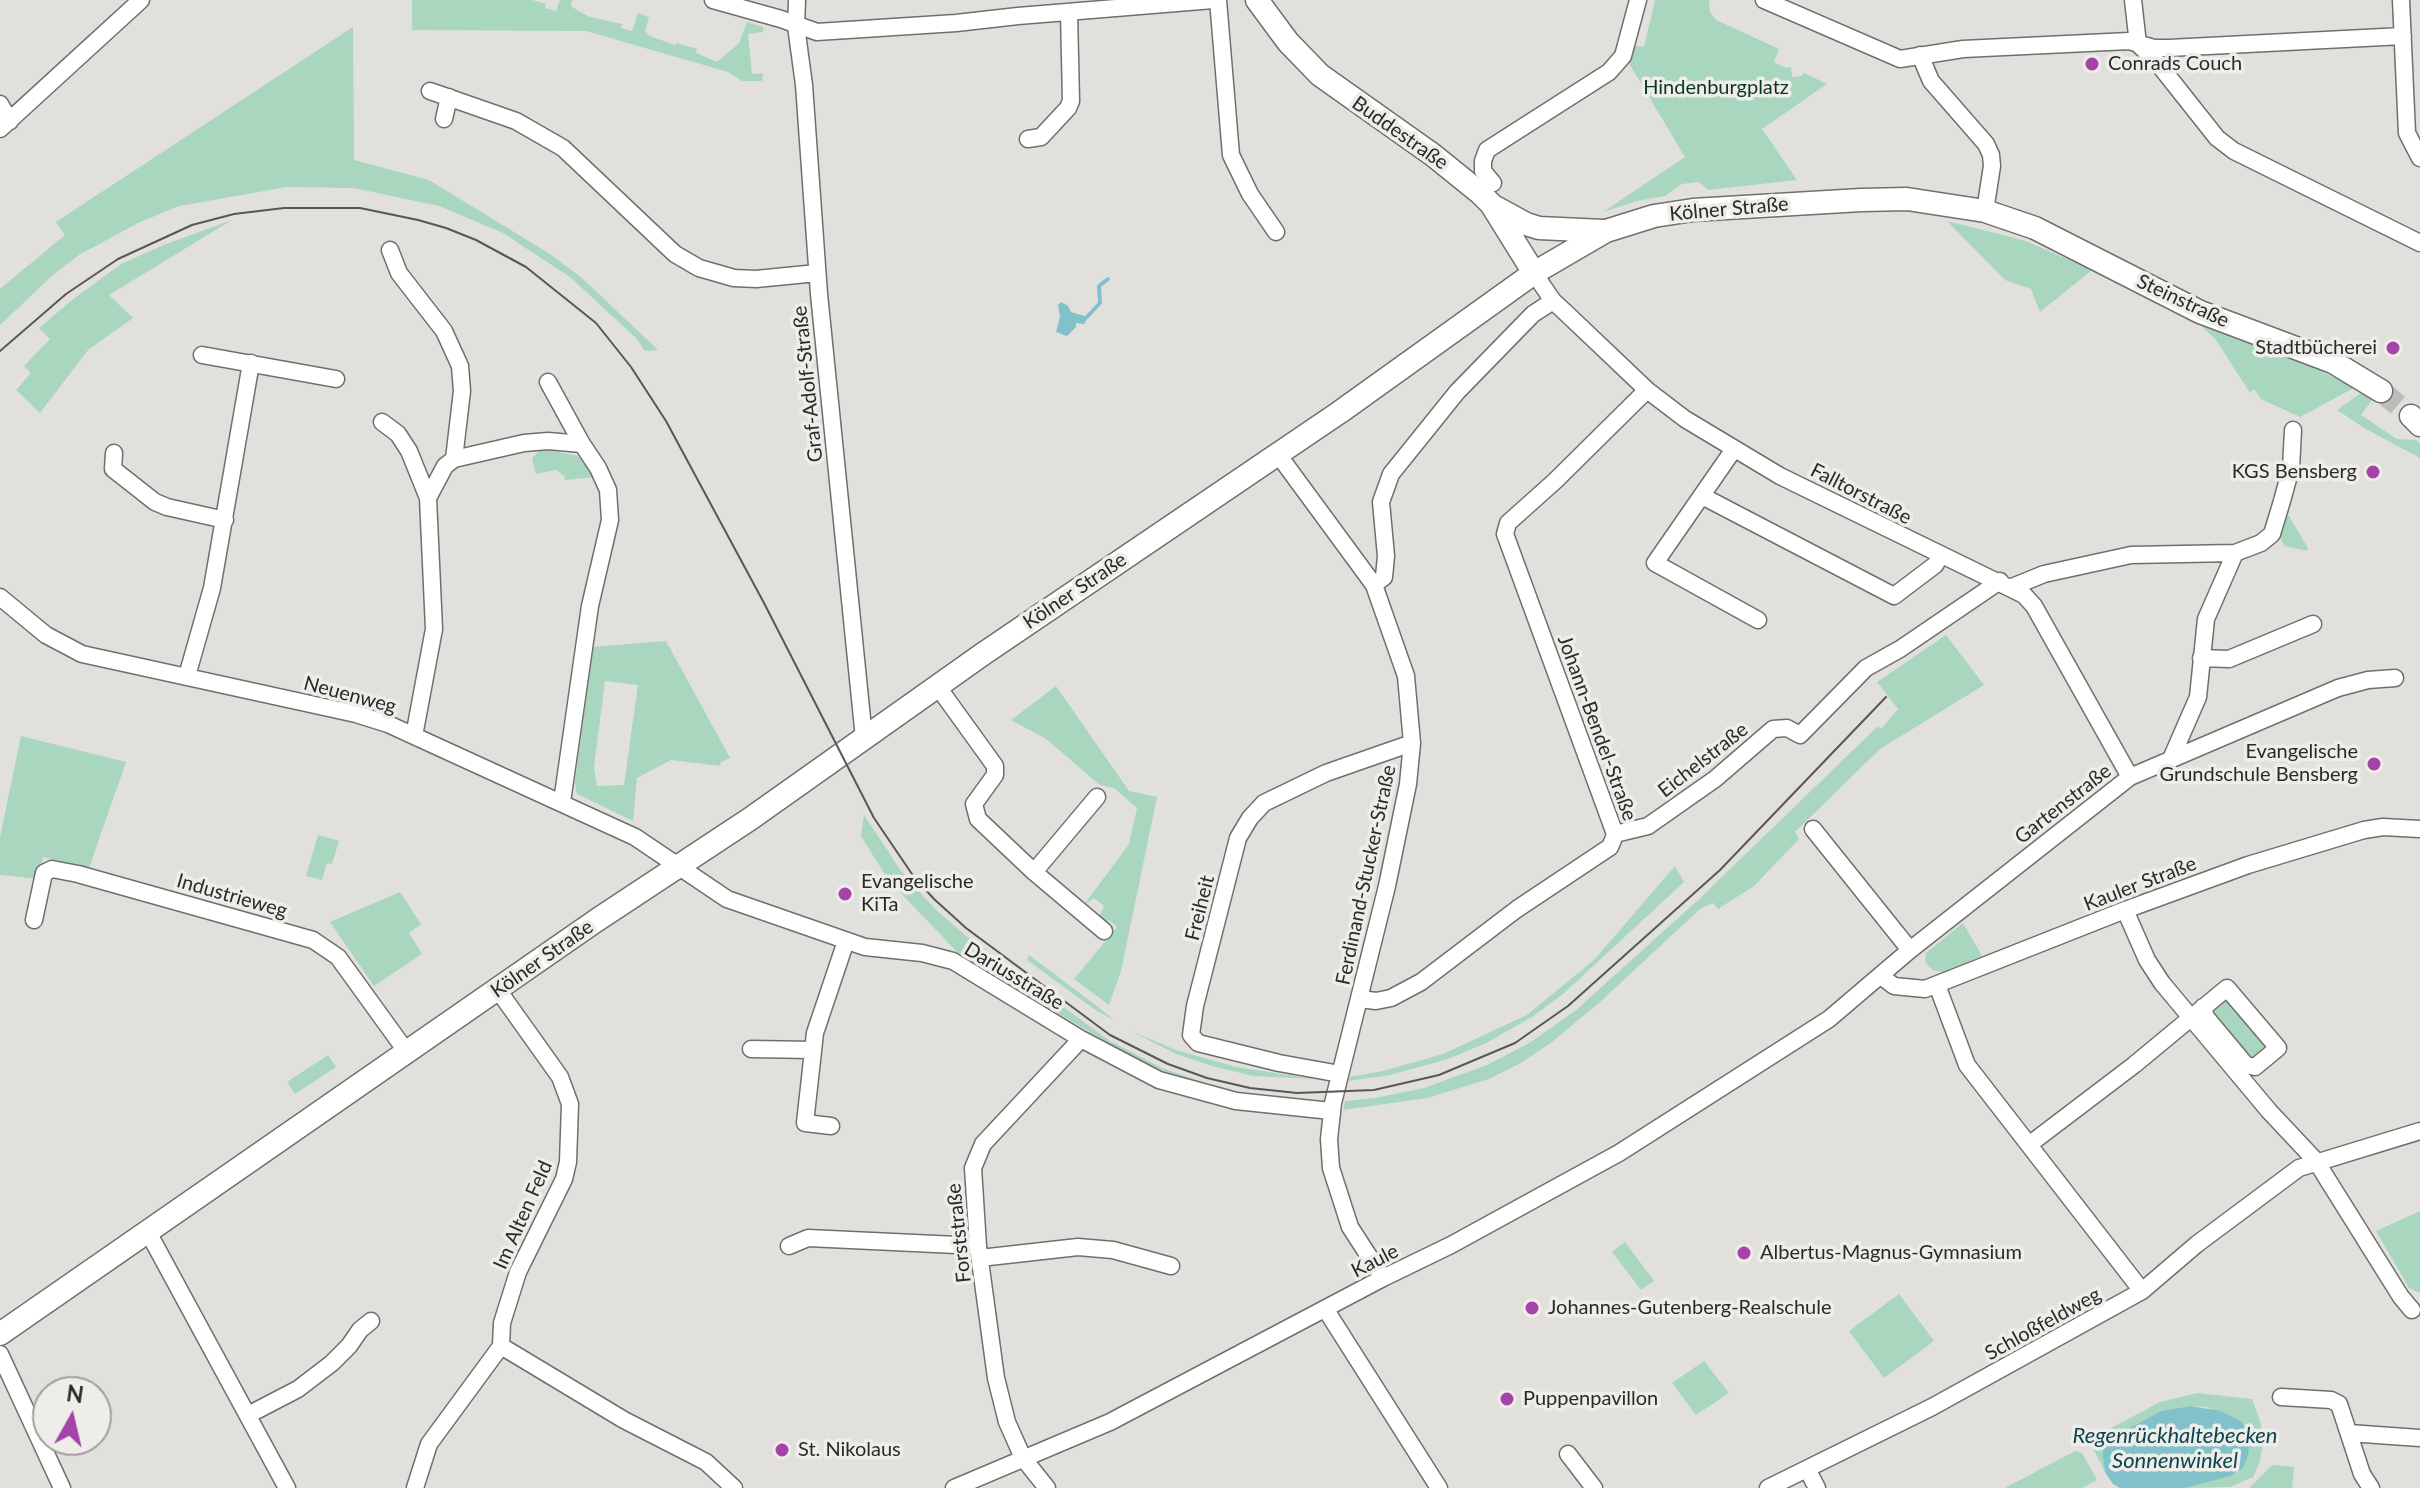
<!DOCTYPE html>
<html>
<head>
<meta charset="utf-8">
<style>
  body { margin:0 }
  #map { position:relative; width:2420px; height:1488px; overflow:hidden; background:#e2e0dc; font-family:Lato,sans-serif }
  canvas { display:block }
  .north { position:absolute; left:32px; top:1376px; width:80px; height:80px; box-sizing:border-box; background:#efede9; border:2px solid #a09f9c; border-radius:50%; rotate:8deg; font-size:22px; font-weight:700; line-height:32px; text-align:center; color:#2a2a28 }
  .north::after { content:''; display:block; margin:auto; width:28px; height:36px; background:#a543a9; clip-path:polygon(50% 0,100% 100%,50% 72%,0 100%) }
</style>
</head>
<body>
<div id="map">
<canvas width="2420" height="1488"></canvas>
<div class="north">N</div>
</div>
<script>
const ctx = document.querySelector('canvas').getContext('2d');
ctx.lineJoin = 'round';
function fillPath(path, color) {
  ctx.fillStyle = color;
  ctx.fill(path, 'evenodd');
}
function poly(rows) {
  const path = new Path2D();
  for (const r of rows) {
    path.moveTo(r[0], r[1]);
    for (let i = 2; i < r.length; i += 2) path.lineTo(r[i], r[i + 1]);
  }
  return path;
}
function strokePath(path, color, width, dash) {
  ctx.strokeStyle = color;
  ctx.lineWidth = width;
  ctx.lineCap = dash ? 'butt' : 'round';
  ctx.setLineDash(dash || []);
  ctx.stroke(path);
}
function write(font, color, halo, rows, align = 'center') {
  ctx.font = font + ' Lato,sans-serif';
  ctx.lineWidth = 7;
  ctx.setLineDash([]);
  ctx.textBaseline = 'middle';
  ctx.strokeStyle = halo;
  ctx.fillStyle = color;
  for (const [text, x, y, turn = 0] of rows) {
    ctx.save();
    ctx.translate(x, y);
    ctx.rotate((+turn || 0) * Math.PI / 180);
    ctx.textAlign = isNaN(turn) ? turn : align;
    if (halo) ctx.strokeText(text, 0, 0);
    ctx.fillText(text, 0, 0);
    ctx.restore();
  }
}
fillPath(poly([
  [412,0,532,0,546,4,545,8,556,11,560,0,572,0,571,6,577,10,590,17,622,24,621,28,632,31,638,13,649,17,645,31,650,36,675,45,677,43,697,49,696,53,717,62,739,43,747,22,763,27,763,32,748,34,752,74,763,73,762,81,742,81,728,72,586,31,412,30],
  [1655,0,1709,0,1710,12,1716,20,1779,49,1774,62,1786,68,1791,67,1792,77,1802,76,1804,73,1827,84,1762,129,1797,180,1708,190,1699,182,1682,184,1665,196,1637,201,1603,212,1685,157,1627,60,1631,45,1644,47],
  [353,27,354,160,429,180,550,254,582,278,658,350,645,351,636,338,570,277,503,233,439,206,354,188,287,187,179,206,138,223,79,255,54,274,0,325,0,289,65,235,56,222],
  [232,220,109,295,133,318,88,350,40,413,16,390,31,373,24,366,50,339,39,328,72,300,121,264,166,244],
  [1947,221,2026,241,2092,270,2040,312,2031,289,2005,280],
  [2196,321,2315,368,2354,388,2300,417,2261,399,2254,389,2250,393,2216,340],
  [2361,393,2372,400,2361,415,2397,439,2417,440,2420,444,2420,458,2366,429,2337,410],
  [545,449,577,456,585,462,595,477,565,480,564,476,556,470,536,474,532,458,539,451],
  [2284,514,2289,516,2308,548,2307,551,2284,546,2280,537],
  [1946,635,1984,685,1880,749,1795,832,1799,839,1754,886,1718,909,1713,903,1700,909,1600,1002,1552,1042,1521,1063,1489,1079,1427,1098,1343,1110,1345,1101,1375,1098,1424,1088,1487,1065,1531,1042,1576,1010,1697,901,1878,726,1881,729,1898,709,1877,682],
  [666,641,730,758,720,763,721,766,671,760,637,778,633,821,577,794,575,782,593,647],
  [605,681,638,685,624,785,597,786,594,767],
  [1056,686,1129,791,1157,797,1121,971,1109,1005,1074,979,1117,927,1109,920,1104,924,1102,921,1100,915,1104,906,1094,898,1084,905,1129,844,1137,808,1114,788,1100,785,1046,739,1011,720],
  [21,736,126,762,89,868,43,857,39,879,0,875,0,837],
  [864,815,901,871,935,909,965,935,1110,1041,1162,1068,1220,1088,1177,1077,1134,1058,962,957,892,884,877,862,861,836],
  [318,835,339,841,332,864,327,863,322,880,306,876],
  [1675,866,1684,882,1563,994,1532,1017,1486,1043,1448,1059,1390,1075,1349,1081,1350,1077,1383,1071,1443,1054,1527,1015,1594,960],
  [400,892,421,924,409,933,422,954,374,986,330,922],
  [1963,923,1982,956,1942,972,1932,970,1925,961,1926,953],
  [1029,955,1097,1006,1115,1021,1094,1009,1027,960],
  [2225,993,2272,1046,2255,1065,2208,1016],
  [1131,1031,1176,1050,1236,1067,1314,1079,1253,1076,1212,1066,1176,1054],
  [328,1055,336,1067,295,1094,287,1082],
  [2420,1211,2420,1293,2409,1288,2376,1231],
  [1625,1242,1654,1281,1641,1290,1612,1252],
  [1899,1294,1934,1341,1884,1378,1849,1331],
  [1704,1361,1729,1393,1696,1415,1672,1383],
  [2197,1393,2252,1399,2261,1424,2263,1443,2260,1461,2253,1477,2230,1487,2185,1488,2238,1472,2242,1422,2206,1407,2190,1406,2161,1411,2111,1438,2107,1443,2103,1458,2105,1472,2094,1450,2095,1441,2100,1434,2160,1402],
  [2075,1451,2082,1453,2097,1480,2082,1488,2005,1488],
  [2272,1465,2294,1467,2292,1488,2249,1488]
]), '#a9d6bf');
fillPath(poly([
  [1061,302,1068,306,1071,312,1088,317,1084,324,1076,323,1076,327,1067,336,1056,332,1060,317,1058,305],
  [2190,1406,2221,1411,2242,1422,2250,1437,2248,1456,2243,1468,2230,1476,2185,1488,2120,1488,2113,1484,2105,1472,2103,1458,2103,1449,2111,1438,2161,1411]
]), '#81c1ca');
strokePath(poly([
  [1087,317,1100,303,1099,286,1108,279]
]), '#81c1ca', 4);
strokePath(poly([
  [2381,391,2411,416]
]), '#bdbcb8', 22, [22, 11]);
const minor = poly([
  [713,0,781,19,817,32,956,23,1018,16,1213,0],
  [797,0,796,26,804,85,819,294,864,738],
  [1218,0,1231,155,1250,194,1276,232],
  [1764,0,1900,59,1963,49,2129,41,2154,48,2169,48,2403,36],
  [2133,0,2138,44],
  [2401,0,2407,133,2420,158],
  [2139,45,2156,61,2217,138,2234,151,2420,243],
  [1920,55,1931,81,1986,144,1991,155,1992,166,1985,211],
  [430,91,516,121,563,148,675,254,699,268,734,278,756,279,817,273],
  [0,104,10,121],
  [444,119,449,97],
  [0,129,141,0],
  [1028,139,1041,137,1068,108,1071,101,1069,13],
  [1493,183,1483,171,1483,161,1487,150,1609,72,1623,56,1638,0],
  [390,250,399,273,444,331,460,366,462,391,454,459,445,466,428,498,434,629,414,736],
  [1534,273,1553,301,1566,313,1647,390,1685,419,1780,476,2024,595,2034,606,2130,777],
  [202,355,336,379],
  [548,382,582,444,598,468,608,490,610,520,590,606,562,802],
  [382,422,398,434,409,451,428,498],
  [1734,449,1655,563,1758,620],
  [114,453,113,469,155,502,167,507,225,520],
  [1277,453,1374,585,1406,676,1412,743,1408,784,1387,886,1333,1103,1329,1139,1331,1168,1350,1227,1383,1278],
  [454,459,524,443,548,441,582,444],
  [1702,496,1894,596,1935,565,1941,555],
  [1374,585,1384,577,1386,556,1381,502,1391,474,1457,392,1533,314,1553,301],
  [2012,587,2044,574,2131,555,2235,553,2261,543,2272,534,2282,501,2291,468,2293,430],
  [0,597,46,635,82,654,356,714,388,724,635,837,727,899,865,947,922,953,953,961,1081,1039,1159,1080,1236,1101,1331,1111],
  [2201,658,2229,659,2313,624],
  [187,676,212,588,251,363],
  [938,687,995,766,995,775,974,804,978,819,1034,872,1097,797],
  [2171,759,2198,697,2206,619,2235,553],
  [1813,829,1910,950],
  [1615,834,1648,826,1715,779,1773,729,1787,728,1800,735,1866,668,1900,649,2000,581],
  [1034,872,1104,931],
  [2125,910,2147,960,2162,983,2269,1111,2316,1161,2401,1297,2412,1310],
  [34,920,44,873,52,869,78,874,313,940,338,957,406,1051],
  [1881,976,1894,986,1925,989,2125,910,2248,865,2364,830,2383,827,2420,829],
  [1937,985,1967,1065,2142,1291],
  [498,990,560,1077,570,1104,568,1162,564,1179,518,1272,502,1323,501,1346,624,1420,706,1462,734,1488],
  [1360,999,1376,1001,1391,998,1421,982,1517,909,1610,847,1613,840,1615,834,1505,534,1508,523,1555,481,1647,390],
  [751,1049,813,1050],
  [1340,1074,1279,1063,1198,1043,1191,1035,1195,1006,1238,838,1250,818,1264,803,1326,773,1412,743],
  [831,1126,805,1123,815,1033,846,941],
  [2030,1144,2134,1065,2227,988,2278,1048,2255,1067,2246,1065,2206,1017,2203,1007],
  [148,1232,287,1488],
  [789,1246,808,1238,978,1246],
  [980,1258,1078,1247,1113,1250,1171,1266],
  [1326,1310,1439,1488],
  [0,1354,62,1488],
  [2281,1397,2331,1400,2339,1404,2362,1474,2371,1488],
  [248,1415,298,1389,332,1363,349,1346,360,1330,371,1321],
  [2349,1433,2420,1438],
  [1568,1454,1594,1488],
  [1807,1469,1817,1488],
  [415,1488,429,1444,501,1346],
  [954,1488,1110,1422,1383,1278,1451,1245,1619,1153,1829,1019,1910,950,2130,777,2338,688,2368,680,2395,678],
  [1047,1488,1023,1458,1007,1422,996,1378,978,1246,973,1168,983,1144,1081,1039],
  [1768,1488,1932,1407,2142,1291,2197,1244,2299,1168,2420,1131]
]);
const secondary = poly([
  [1257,0,1288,42,1320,75,1433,155,1480,193,1491,204,1534,273],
  [1495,207,1526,224,1539,228,1603,231],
  [2411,416,2420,425],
  [0,1334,597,920,750,819,983,654,1340,412,1534,273,1606,231,1654,216,1693,210,1861,200,1907,199,1985,211,2035,228,2200,312,2333,362,2381,391]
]);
strokePath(minor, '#716f6c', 19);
strokePath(secondary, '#716f6c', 25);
strokePath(minor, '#fff', 16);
strokePath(secondary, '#fff', 22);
strokePath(poly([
  [0,351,66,294,118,259,192,225,234,214,284,208,360,208,418,220,446,228,476,240,526,267,596,323,631,367,666,421,764,603,874,818,914,877,934,899,966,928,1110,1035,1168,1064,1207,1078,1250,1088,1297,1093,1374,1090,1439,1075,1515,1043,1568,1006,1720,870,1886,697]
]), '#575754', 2);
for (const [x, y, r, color] of [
  [2092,64,8,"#a543a9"],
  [2393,348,8,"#a543a9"],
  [2373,472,8,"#a543a9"],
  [2374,764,8,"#a543a9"],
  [845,894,8,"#a543a9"],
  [1744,1253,8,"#a543a9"],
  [1532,1308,8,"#a543a9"],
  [1507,1399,8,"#a543a9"],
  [782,1450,8,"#a543a9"]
]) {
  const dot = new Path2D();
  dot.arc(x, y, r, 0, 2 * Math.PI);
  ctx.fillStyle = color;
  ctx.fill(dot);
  strokePath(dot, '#efede9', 3);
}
write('20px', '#2a2a28', '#efede9', [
  ["Conrads Couch",2108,64],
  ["Stadtbücherei",2377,348,"right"],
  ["KGS Bensberg",2357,472,"right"],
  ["Evangelische",2358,752,"right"],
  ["Grundschule Bensberg",2358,775,"right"],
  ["Evangelische",861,882],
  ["KiTa",861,905],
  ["Albertus-Magnus-Gymnasium",1760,1253],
  ["Johannes-Gutenberg-Realschule",1548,1308],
  ["Puppenpavillon",1523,1399],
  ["St. Nikolaus",798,1450]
], 'left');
write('20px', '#093624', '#efede9', [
  ["Hindenburgplatz",1716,88]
]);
write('20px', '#2a2a28', '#efede9', [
  ["Buddestraße",1400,133,35],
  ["Kölner Straße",1729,209,-5],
  ["Steinstraße",2183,301,25],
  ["Graf-Adolf-Straße",808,384,-96],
  ["Falltorstraße",1861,494,27],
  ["Kölner Straße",1075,591,-34],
  ["Neuenweg",350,695,15],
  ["Johann-Bendel-Straße",1597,728,70],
  ["Eichelstraße",1703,760,-38],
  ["Gartenstraße",2063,804,-38],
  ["Ferdinand-Stucker-Straße",1366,875,-78],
  ["Kauler Straße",2140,884,-21],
  ["Industrieweg",232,896,16],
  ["Freiheit",1200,908,-76],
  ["Kölner Straße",542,959,-35],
  ["Dariusstraße",1014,976,31],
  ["Im Alten Feld",523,1215,-66],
  ["Forststraße",959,1233,-96],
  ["Kaule",1375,1261,-27],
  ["Schloßfeldweg",2043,1324,-29]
]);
write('italic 22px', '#0b474e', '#efede9', [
  ["Regenrückhaltebecken",2175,1436],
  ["Sonnenwinkel",2175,1461]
]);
</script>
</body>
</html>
